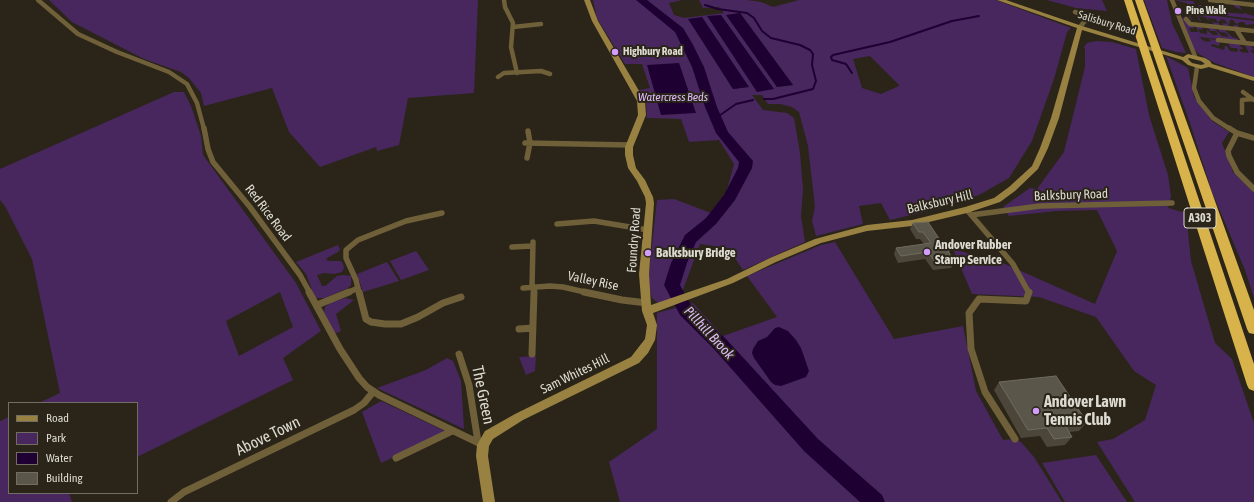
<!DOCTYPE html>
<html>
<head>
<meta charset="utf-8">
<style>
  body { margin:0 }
  #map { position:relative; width:1254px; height:502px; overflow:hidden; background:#2a2518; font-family:"Asap Condensed",sans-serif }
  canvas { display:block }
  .legend { position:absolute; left:8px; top:402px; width:130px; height:92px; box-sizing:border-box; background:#2a2518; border:1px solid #726d62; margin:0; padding:5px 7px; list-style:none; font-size:12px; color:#dddad2 }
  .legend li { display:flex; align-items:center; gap:8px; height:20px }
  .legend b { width:20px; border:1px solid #726d62 }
</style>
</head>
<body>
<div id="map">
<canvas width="1254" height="502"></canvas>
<ul class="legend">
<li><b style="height:5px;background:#998142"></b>Road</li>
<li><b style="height:11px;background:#48275f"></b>Park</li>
<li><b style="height:11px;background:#1f0033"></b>Water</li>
<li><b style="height:11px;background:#5b564a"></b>Building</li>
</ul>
</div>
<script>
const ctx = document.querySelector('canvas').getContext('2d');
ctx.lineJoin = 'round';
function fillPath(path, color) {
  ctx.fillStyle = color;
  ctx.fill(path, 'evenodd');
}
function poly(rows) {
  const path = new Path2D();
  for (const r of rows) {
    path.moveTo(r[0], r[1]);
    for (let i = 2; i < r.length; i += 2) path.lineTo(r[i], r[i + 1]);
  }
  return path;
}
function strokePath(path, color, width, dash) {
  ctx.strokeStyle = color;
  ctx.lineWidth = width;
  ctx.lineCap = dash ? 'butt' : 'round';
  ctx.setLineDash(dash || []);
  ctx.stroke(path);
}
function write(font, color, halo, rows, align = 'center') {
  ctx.font = font + ' "Asap Condensed",sans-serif';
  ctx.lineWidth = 4;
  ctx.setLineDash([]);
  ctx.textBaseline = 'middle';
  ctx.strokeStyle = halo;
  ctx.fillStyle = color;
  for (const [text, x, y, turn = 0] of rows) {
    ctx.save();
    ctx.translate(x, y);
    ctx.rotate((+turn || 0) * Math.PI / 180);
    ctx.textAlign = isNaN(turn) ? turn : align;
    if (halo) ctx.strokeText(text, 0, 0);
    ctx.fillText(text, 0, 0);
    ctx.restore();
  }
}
fillPath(poly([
  [49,0,478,0,474,93,408,98,399,145,377,151,376,147,320,167,289,132,272,88,204,106,201,93,189,78,181,72,144,59,72,22],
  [593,0,682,0,669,3,674,15,684,18,724,13,719,7,703,8,699,0,747,0,761,2,773,7,799,0,996,0,1071,28,1067,32,1054,79,1032,141,1009,178,979,195,941,208,890,220,881,203,859,206,863,224,816,236,812,221,815,207,808,146,799,112,792,107,780,104,768,104,762,95,752,95,763,110,787,113,794,118,800,153,803,189,801,216,805,242,743,270,728,248,700,244,681,295,673,299,658,303,652,298,648,281,657,200,674,199,711,213,725,197,734,164,719,140,689,142,681,119,647,118,646,101,639,90,650,88,642,64,625,64,597,18],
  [740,13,793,85,777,87,727,15],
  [689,19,748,87,733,89],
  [870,56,899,85,899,86,881,94,862,88,853,59],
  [1047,0,1102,0,1107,11,1076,8],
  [1144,0,1167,0,1172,23,1186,53,1176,52,1162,48],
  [1174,0,1193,1,1195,4,1188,4,1190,8,1200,9,1198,5,1201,5,1203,9,1211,10,1209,6,1212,6,1214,11,1219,12,1244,14,1242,10,1235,7,1233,4,1238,4,1244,13,1254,16,1254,19,1186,11,1184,9,1190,10,1187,3],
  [1186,12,1254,21,1254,24,1246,25,1244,22,1239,22,1240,23,1237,23,1239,28,1235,28,1233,25,1237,25,1233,20,1230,19,1231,21,1229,21,1230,23,1228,24,1230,27,1224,26,1222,23,1228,24,1225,20,1220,19,1221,21,1218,21,1220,26,1214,25,1212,22,1218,23,1216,19,1208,18,1209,22,1206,17,1198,16,1201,21,1200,21,1197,16,1190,16,1192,20,1191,20],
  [1181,17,1188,19,1183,18,1188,25,1192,25,1194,28,1189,28,1191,32,1198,32,1196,26,1201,26,1203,30,1198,29,1200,33,1207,34,1207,30,1213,35,1218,35,1216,31,1210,31,1208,27,1214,28,1222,36,1229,37,1226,33,1220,32,1218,29,1224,29,1232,37,1239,39,1236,41,1199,37,1204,41,1211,42,1209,39,1218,40,1220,42,1219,46,1212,44,1211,46,1224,50,1225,46,1227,46,1230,51,1238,52,1237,48,1231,48,1228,43,1239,44,1243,49,1239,49,1241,52,1249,53,1245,45,1251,46,1254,50,1250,50,1254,54,1254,77,1215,63,1199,54,1194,49],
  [1096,41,1112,42,1136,49,1149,115,1168,175,1171,196,1168,208,1186,213,1191,261,1215,343,1232,359,1254,423,1254,502,1135,502,1097,442,1113,439,1145,420,1156,385,1134,371,1096,317,1039,297,972,294,953,249,1003,263,1095,304,1117,251,1097,210,1057,211,1009,216,1003,207,1030,188,1037,189,1064,152,1085,67,1085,49,1084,47,1087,43],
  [1166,56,1188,68,1194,97,1212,121,1229,132,1222,143,1233,172,1254,193,1254,298,1245,270,1212,192,1190,123],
  [174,92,184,92,191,106,201,136,203,155,296,283,321,331,283,358,293,380,137,457,137,403,39,403,60,393,32,259,5,206,0,200,0,169],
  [280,292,293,327,239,356,226,321],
  [835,242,894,339,963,326,976,391,1003,440,1015,439,1021,442,1034,457,1062,502,620,502,609,462,657,429,657,313,693,303,723,336,777,317,747,276,821,245],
  [338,245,340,249,338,252,327,258,326,260,329,261,341,261,343,264,344,268,342,272,334,274,324,273,317,275,322,286,325,286,337,276,343,275,351,276,351,285,348,288,325,298,315,298,306,274,296,262],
  [416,251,429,270,401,280,390,261],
  [387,262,399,281,363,292,357,274],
  [346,298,354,300,336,314,341,331,334,334,324,312,325,307,332,302],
  [536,356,535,371,526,375,519,357],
  [447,358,453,361,461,381,464,429,377,388,426,370],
  [381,401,447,432,381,463,362,412],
  [9,417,9,493,69,493,72,502,0,502,0,421],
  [1096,455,1127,502,1065,502,1042,463]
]), '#48275f');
fillPath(poly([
  [740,13,793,85,777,87,726,15],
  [721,15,774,89,757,92,707,16],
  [702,17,749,87,733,89,688,19],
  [679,63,696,113,661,115,647,65],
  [779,327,788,331,796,340,801,348,809,371,806,377,781,386,775,385,771,382,754,358,752,353,753,349,758,341,767,337,775,328]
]), '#1f0033');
strokePath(poly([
  [705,5,718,9,747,13,754,18,762,31,771,38,800,45,810,50,813,54,812,65,816,81,813,89,773,99,764,99],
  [852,73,846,64,832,60,831,57,833,55,890,42,952,21,979,16],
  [716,118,736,104,753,100]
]), '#1f0033', 2);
fillPath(poly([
  [636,0,647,0,683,28,692,43,704,67,717,107,728,132,753,161,752,168,735,200,716,224,696,242,687,263,680,285,692,307,726,339,818,439,882,495,885,502,860,502,804,451,714,349,680,315,664,285,671,263,685,235,706,218,724,195,738,168,739,162,716,133,705,107,692,67,675,32,636,0]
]), '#1f0033');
strokePath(poly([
  [38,0,78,34,117,52,169,72,187,84,197,103,204,129],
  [504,0,505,7,513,23,511,47,517,73],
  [1172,0,1195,56],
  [1210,0,1254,5],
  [1075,12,1089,16,1080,27],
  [1186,19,1190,24,1254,31],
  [513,27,541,24],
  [1236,29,1245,43,1254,44],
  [1218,40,1245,43],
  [1197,67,1194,88,1199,101,1213,118,1230,129],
  [498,77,504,73,541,71,550,74],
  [1243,92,1254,100],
  [1242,113,1242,100,1252,99]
]), '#6f603a', 4.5);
strokePath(poly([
  [204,128,208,149,213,162,250,207,300,275,310,293],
  [1229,128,1237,133,1228,151,1229,156,1237,172,1254,189],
  [1237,133,1254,138],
  [525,143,630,145],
  [527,158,530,143,528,131],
  [967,210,1013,264,1029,293],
  [971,215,1040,206,1172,203],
  [557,224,594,221,648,230],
  [512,247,533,246],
  [532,287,533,242],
  [523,288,550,286,563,287,589,293],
  [347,293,358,288],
  [359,293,356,280,346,258,346,250,358,240,406,221,442,213],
  [534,293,534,287]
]), '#6f603a', 5.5);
strokePath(poly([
  [309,292,340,349,359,378,367,387,379,395,483,445],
  [359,292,366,319,371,322,385,324,401,324,418,317,443,303,461,297],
  [584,292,622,300,647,303],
  [317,305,349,292],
  [519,329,533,328],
  [459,354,469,385,478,442],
  [532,354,534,292],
  [1015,439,985,392,971,349,969,313,979,299,1026,301,1029,292],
  [396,458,452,431],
  [171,502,184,492,354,410,364,403,373,392]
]), '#6f603a', 7);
fillPath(poly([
  [584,0,590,0,598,21,645,101,646,115,633,147,633,155,636,168,645,180,653,197,654,203,649,274,651,305,727,279,770,258,815,239,867,225,912,220,965,207,994,198,1009,187,1032,166,1040,148,1051,118,1077,28,997,0,1006,0,1082,26,1183,57,1188,54,1205,58,1210,61,1212,64,1254,77,1254,81,1209,67,1201,69,1188,65,1182,60,1082,30,1059,118,1048,148,1038,169,1015,191,1000,202,967,213,912,226,867,231,821,243,776,262,733,283,653,313,657,325,655,340,648,353,639,363,523,420,493,439,489,446,488,456,495,502,483,502,476,456,477,445,485,431,515,414,631,357,645,339,647,325,642,311,639,274,646,203,645,197,637,181,628,168,625,155,625,147,638,115,637,101,592,21,584,0],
  [1189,58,1201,61,1205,64,1201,65,1192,63,1188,59,1189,58]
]), '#998142');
fillPath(poly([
  [1124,0,1132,0,1254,364,1254,391,1249,389,1247,385,1124,0],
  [1135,0,1143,0,1254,310,1254,334,1249,333,1247,329,1135,0]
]), '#d8b24a');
fillPath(poly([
  [913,223,942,243,951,250,949,253,954,261,951,268,933,270,925,259,898,263,894,254,896,248,924,244,920,239,916,239,910,229],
  [999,382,1087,422,1079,431,1069,432,1072,437,1065,445,1047,447,1040,436,1021,438,994,390]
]), '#4b4639');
const building = poly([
  [928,222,942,243,945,243,951,250,948,251,954,261,936,263,928,252,901,256,896,248,931,243,923,232,919,232,913,223,928,222],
  [1056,376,1087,422,1065,425,1072,437,1054,439,1047,428,1028,430,999,382,1056,376]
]);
fillPath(building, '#5b564a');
strokePath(building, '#6f6b5f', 1);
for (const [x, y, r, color] of [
  [1178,11,4,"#d29dfd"],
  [615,52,4,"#d29dfd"],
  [927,252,4,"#d29dfd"],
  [648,253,4,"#d29dfd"],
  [1036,411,4,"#d29dfd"]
]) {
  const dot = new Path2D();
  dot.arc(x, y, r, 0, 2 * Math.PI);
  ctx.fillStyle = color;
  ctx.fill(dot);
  strokePath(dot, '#2a2518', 1.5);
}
write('bold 11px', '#dddad2', '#2a2518', [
  ["Pine Walk",1186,11],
  ["Highbury Road",623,52]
], 'left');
write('11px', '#dddad2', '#2a2518', [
  ["Salisbury Road",1107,23,17]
]);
write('italic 12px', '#ddbbfb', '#2a2518', [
  ["Watercress Beds",673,97]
]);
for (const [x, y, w] of [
  [1200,218,32]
]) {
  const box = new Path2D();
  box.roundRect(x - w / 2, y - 10, w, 20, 3);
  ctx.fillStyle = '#2a2518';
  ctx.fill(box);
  strokePath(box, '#dddad2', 1);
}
write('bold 12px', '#dddad2', null, [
  ["A303",1200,218]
]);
write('13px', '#dddad2', '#2a2518', [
  ["Balksbury Road",1071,195,-2],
  ["Balksbury Hill",940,202,-13],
  ["Red Rice Road",268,213,53],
  ["Foundry Road",634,240,-86],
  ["Valley Rise",593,281,12],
  ["Sam Whites Hill",575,374,-26]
]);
write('bold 13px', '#dddad2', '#2a2518', [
  ["Andover Rubber",935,245],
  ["Stamp Service",935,260],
  ["Balksbury Bridge",656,253]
], 'left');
write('italic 14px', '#ddbbfb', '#2a2518', [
  ["Pillhill Brook",709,333,47]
]);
write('16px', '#dddad2', '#2a2518', [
  ["The Green",483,395,78],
  ["Above Town",268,436,-26]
]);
write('bold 16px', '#dddad2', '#2a2518', [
  ["Andover Lawn",1044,402],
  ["Tennis Club",1044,420]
], 'left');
</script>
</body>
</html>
